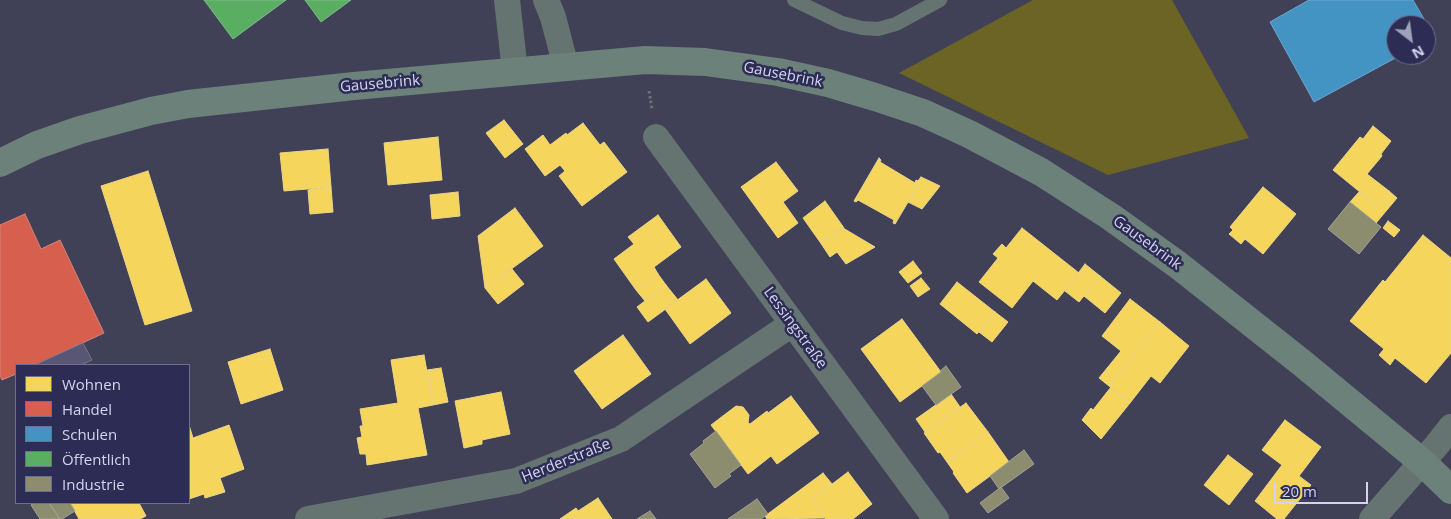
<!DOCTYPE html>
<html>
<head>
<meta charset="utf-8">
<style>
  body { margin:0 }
  #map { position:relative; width:1451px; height:519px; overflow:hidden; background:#404057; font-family:"Open Sans",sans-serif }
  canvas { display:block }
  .legend { position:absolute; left:15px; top:364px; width:175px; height:140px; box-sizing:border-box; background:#2d2c55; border:1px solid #6f6f92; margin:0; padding:6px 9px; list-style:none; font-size:15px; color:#d3d4ee }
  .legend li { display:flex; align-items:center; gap:10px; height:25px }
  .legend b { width:25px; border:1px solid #6f6f92 }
  .north { position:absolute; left:1386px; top:15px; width:50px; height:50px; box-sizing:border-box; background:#2d2c55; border:1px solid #6f6f92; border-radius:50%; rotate:150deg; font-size:14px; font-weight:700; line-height:20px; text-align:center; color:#d3d4ee }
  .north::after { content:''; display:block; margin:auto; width:18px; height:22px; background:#a0a0b9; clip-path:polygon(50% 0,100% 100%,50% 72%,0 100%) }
  .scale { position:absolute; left:1274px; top:482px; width:94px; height:22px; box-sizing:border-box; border:2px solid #d3d4ee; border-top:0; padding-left:6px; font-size:15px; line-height:18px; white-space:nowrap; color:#d3d4ee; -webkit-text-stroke:4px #2d2c55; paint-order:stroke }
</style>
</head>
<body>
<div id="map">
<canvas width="1451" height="519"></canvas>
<ul class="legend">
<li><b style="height:14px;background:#f6d55c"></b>Wohnen</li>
<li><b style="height:14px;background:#d6604d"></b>Handel</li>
<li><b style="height:14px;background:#4393c3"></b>Schulen</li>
<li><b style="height:14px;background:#5aae61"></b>Öffentlich</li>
<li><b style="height:14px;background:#8c8c6e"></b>Industrie</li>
</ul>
<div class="north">N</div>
<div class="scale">20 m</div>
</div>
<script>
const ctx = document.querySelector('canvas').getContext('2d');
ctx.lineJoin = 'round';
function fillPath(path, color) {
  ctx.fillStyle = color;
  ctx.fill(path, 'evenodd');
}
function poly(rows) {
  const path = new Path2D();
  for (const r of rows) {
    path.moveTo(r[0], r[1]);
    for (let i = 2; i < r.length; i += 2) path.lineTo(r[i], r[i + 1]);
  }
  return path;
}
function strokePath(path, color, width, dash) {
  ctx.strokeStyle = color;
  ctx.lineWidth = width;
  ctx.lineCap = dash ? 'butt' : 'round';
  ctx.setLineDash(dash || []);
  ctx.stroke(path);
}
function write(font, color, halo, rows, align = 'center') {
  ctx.font = font + ' "Open Sans",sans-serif';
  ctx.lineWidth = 5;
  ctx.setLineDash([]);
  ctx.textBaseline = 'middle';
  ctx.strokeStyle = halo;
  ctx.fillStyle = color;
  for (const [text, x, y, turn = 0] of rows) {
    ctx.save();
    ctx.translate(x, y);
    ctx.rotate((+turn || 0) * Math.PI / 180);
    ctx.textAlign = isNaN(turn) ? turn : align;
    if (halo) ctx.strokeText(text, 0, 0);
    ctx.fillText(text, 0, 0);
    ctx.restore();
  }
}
fillPath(poly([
  [1033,0,1172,0,1249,138,1108,175,899,73]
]), '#6b6425');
const homes = poly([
  [504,120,523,144,505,158,486,133,504,120],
  [583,123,600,145,604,142,627,172,582,206,559,176,565,171,560,165,545,176,525,149,543,135,550,145,566,133,567,135,583,123],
  [1373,126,1391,141,1381,154,1382,156,1367,174,1389,191,1377,206,1333,170,1360,137,1363,139,1373,126],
  [438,137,442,180,388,185,384,143,438,137],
  [328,149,331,187,284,191,280,153,328,149],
  [879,158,881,160,880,162,915,183,916,180,920,182,895,224,893,223,894,220,858,200,856,202,854,201,879,158],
  [776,162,798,191,783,202,798,223,778,238,741,187,776,162],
  [148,171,192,311,145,325,101,186,148,171],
  [921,177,940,186,922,209,908,202,920,182,918,181,921,177],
  [331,187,333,212,310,214,308,190,331,187],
  [1263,187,1296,214,1263,254,1245,239,1241,244,1229,234,1233,230,1230,227,1263,187],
  [1389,191,1397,198,1376,223,1350,202,1359,192,1377,206,1389,191],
  [458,192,460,216,432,219,430,195,458,192],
  [825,201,844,228,820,242,803,218,825,201],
  [515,208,543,246,485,288,478,236,515,208],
  [658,215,681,247,654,267,658,274,636,290,614,259,634,244,628,237,658,215],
  [1388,221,1400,230,1394,237,1383,228,1388,221],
  [843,228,875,247,846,264,837,252,830,257,820,242,843,228],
  [1022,228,1079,273,1057,300,1033,281,1012,308,979,282,998,258,993,254,1002,244,1006,248,1022,228],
  [1423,235,1451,258,1451,353,1426,383,1395,358,1390,365,1379,355,1384,349,1350,321,1383,280,1385,282,1423,235],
  [913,261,922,273,908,283,899,272,913,261],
  [1085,264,1100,276,1079,302,1065,291,1085,264],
  [512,269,524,284,498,304,485,288,512,269],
  [658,274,666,285,645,301,636,290,658,274],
  [1100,276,1121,293,1105,313,1084,296,1100,276],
  [921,278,930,289,918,297,910,286,921,278],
  [706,279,731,313,690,344,665,309,706,279],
  [957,282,995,312,977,334,940,304,957,282],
  [666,285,678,300,648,322,637,307,666,285],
  [1130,299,1160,322,1109,386,1099,378,1121,351,1102,336,1130,299],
  [995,312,1008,322,992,342,979,332,995,312],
  [902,319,941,372,900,402,861,349,902,319],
  [1160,322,1189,346,1160,383,1151,376,1130,403,1109,386,1160,322],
  [623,335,651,374,602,409,574,371,623,335],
  [270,349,283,390,241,404,228,362,270,349],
  [424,355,433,405,418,408,427,455,367,465,366,454,360,454,357,438,362,437,360,426,363,426,360,409,398,403,391,360,424,355],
  [441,368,448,402,433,405,427,370,441,368],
  [1111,387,1130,403,1101,439,1082,420,1091,408,1093,410,1111,387],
  [501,392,510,434,482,440,482,444,464,448,455,401,501,392],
  [951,394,960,407,925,432,916,419,951,394],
  [791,396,819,433,777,464,771,456,748,474,711,425,736,406,743,407,749,415,748,423,750,424,767,411,768,413,791,396],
  [966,403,988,432,947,462,940,452,938,453,924,433,966,403],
  [1285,420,1321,447,1299,476,1311,485,1284,519,1277,519,1255,501,1282,465,1262,450,1285,420],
  [189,425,193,438,229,425,244,469,220,478,225,492,205,498,204,494,189,499,189,425],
  [988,432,1009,462,967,493,953,473,954,472,947,462,988,432],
  [1228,455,1253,474,1229,505,1204,485,1228,455],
  [848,472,872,504,853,519,826,519,811,500,848,472],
  [823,473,832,484,811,500,825,518,767,519,765,516,823,473],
  [598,498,612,519,560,519,576,508,578,511,598,498],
  [70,503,139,503,146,516,140,519,79,519,70,503]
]);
fillPath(homes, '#f6d55c');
strokePath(homes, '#ecd588', 1);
const shops = poly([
  [25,214,41,249,60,240,104,333,35,365,16,365,16,374,2,380,0,376,0,225,25,214]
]);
fillPath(shops, '#d6604d');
strokePath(shops, '#d5837d', 1);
const schools = poly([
  [1309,0,1413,0,1424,19,1417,23,1418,25,1396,25,1396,55,1401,55,1314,102,1270,22,1309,0]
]);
fillPath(schools, '#4393c3');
strokePath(schools, '#6ea6d0', 1);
const public = poly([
  [204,0,286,0,233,39,204,0],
  [305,0,351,0,321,22,305,0]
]);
fillPath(public, '#5aae61');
strokePath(public, '#7eb98b', 1);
const industry = poly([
  [1350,202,1381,227,1359,254,1328,229,1350,202],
  [946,366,961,387,936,405,922,386,941,372,940,371,946,366],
  [716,431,741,465,729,474,731,476,715,488,690,454,704,443,703,441,716,431],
  [1024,450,1034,464,999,489,990,476,1024,450],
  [1001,487,1009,498,988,513,980,503,1001,487],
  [757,499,768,514,761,519,728,519,757,499],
  [34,503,49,503,60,519,40,519,31,505,34,503],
  [49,503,70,503,75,511,62,519,60,519,49,503],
  [650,511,656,519,637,519,650,511]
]);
fillPath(industry, '#8c8c6e');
strokePath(industry, '#a1a294', 1);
const building = poly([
  [83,343,92,360,81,365,35,365,83,343]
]);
fillPath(building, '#585674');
strokePath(building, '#747488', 1);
strokePath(poly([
  [649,91,652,109]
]), '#6b7579', 3, [2.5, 2.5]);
strokePath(poly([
  [794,0,842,23,862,28,878,29,896,24,940,0]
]), '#657470', 14);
strokePath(poly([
  [507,0,515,71],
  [546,0,553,17,566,67],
  [656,137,936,519],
  [308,519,516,481,621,439,792,324],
  [1372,519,1436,446,1451,427]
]), '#657470', 26);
strokePath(poly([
  [0,163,37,145,80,130,151,111,188,104,354,86,645,60,705,62,778,72,828,83,875,97,923,113,969,134,1041,172,1111,217,1178,265,1302,363,1422,462,1451,490]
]), '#6b817a', 28);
write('15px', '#d3d4ee', '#2d2c55', [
  ["Gausebrink",783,75,11],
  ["Gausebrink",380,84,-5],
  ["Gausebrink",1147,243,36],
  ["Lessingstraße",795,328,54],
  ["Herderstraße",566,461,-22]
]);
</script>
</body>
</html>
